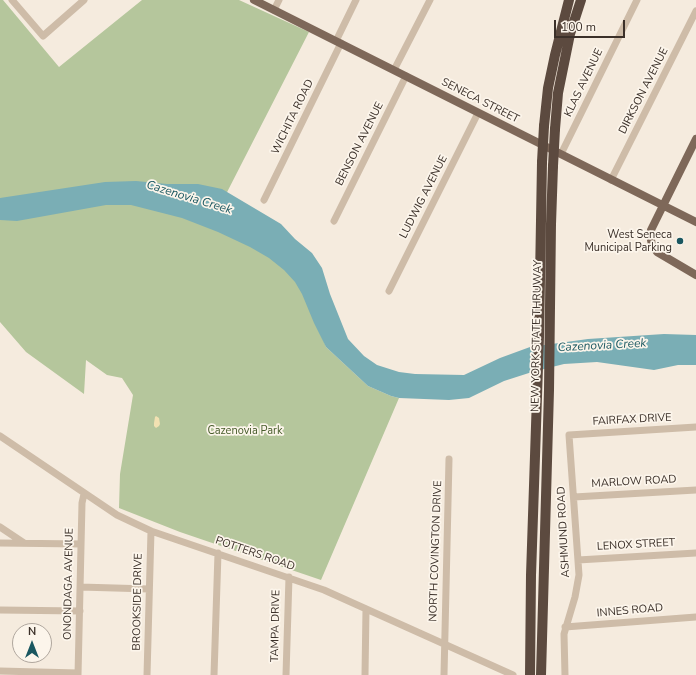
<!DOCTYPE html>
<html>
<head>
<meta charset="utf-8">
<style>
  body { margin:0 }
  #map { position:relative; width:696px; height:675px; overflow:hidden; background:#f5ebde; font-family:"Nunito Sans",sans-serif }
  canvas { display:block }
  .north { position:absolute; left:12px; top:623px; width:40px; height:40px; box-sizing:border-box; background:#fcf5eb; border:1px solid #afa69d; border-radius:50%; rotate:0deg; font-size:11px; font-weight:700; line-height:16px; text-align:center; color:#3b3029 }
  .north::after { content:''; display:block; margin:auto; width:14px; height:18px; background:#1a5760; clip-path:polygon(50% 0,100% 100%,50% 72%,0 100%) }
  .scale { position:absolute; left:554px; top:20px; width:71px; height:18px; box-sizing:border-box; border:2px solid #3b3029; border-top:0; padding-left:5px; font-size:12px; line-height:14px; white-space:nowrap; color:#3b3029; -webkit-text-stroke:3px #fcf5eb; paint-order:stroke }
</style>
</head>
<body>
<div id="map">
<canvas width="696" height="675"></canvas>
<div class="north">N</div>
<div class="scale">100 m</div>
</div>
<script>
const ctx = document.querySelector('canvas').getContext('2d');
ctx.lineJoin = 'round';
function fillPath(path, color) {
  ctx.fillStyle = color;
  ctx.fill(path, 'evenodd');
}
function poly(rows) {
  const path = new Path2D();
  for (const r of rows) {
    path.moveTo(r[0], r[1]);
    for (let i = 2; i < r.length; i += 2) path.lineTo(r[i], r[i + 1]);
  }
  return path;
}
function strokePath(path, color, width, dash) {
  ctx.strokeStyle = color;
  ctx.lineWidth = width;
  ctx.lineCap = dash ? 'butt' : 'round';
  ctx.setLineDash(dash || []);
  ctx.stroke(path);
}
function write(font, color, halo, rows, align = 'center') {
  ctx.font = font + ' "Nunito Sans",sans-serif';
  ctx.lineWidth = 3.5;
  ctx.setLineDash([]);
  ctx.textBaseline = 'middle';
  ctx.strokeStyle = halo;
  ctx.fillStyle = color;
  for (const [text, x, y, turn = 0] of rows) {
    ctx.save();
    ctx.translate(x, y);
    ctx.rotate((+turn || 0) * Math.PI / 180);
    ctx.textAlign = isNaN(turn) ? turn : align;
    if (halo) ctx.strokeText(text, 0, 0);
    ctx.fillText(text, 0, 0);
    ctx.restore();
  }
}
fillPath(poly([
  [0,0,3,0,59,67,142,0,239,0,309,32,222,202,302,283,326,347,368,386,391,396,399,398,321,580,180,532,119,508,120,474,133,395,122,378,107,375,86,360,84,394,26,352,0,322]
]), '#b5c69c');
fillPath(poly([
  [156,416,159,418,160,424,159,426,156,428,154,426,154,423,155,417]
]), '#f2e1b2');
fillPath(poly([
  [136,181,167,184,198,184,222,189,281,224,295,239,312,253,322,268,330,294,348,339,364,356,377,365,399,372,415,374,464,375,500,358,530,347,588,339,664,334,696,335,696,365,678,365,654,370,597,362,564,364,532,372,504,381,469,398,449,400,399,398,391,396,368,386,326,347,314,323,302,294,295,282,284,270,269,258,250,247,218,232,182,218,131,205,106,205,17,221,0,220,0,198,105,182]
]), '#7aaeb5');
strokePath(poly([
  [12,0,43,36,84,0],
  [274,10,279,0],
  [336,41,356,0],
  [394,70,430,0],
  [561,154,637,0],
  [611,180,696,11],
  [264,200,341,43],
  [334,221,406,76],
  [389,291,478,113],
  [0,436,117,515,151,531,324,590,513,675],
  [574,497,696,490],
  [0,527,24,543],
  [0,543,81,544],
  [578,560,696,553],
  [80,587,149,589],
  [0,610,80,611],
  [565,627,696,617],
  [0,671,78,673],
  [78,675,82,503,84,494],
  [147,675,151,531],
  [214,675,218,553],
  [286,675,289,577],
  [365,675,366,609],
  [444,675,449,459],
  [565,675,564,634,575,597,579,575,569,435,696,427]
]), '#cebca8', 7);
strokePath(poly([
  [254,0,696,222],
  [696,139,651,230,650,235,652,245,657,252,696,275]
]), '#7e6859', 8);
strokePath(poly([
  [544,126,548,88,555,55,569,0],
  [555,129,558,93,570,34,581,0],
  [530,675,531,575,539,337,542,162],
  [541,675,549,390,551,224,553,166]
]), '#5c4a3f', 10);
strokePath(poly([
  [542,162,544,126],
  [553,166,555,129]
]), '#5c4a3f', 10);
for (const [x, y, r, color] of [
  [680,241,4,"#1a5760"]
]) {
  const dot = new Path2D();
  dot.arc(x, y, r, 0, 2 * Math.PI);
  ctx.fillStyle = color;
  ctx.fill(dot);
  strokePath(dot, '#fcf5eb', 1.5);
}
write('11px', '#3b3029', '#fcf5eb', [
  ["KLAS AVENUE",584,83,-64],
  ["DIRKSON AVENUE",644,91,-63],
  ["SENECA STREET",480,101,27],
  ["WICHITA ROAD",293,117,-64],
  ["BENSON AVENUE",360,144,-63],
  ["LUDWIG AVENUE",424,197,-63],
  ["NEW YORK STATE THRUWAY",537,336,-89],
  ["FAIRFAX DRIVE",632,420,-3],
  ["MARLOW ROAD",634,482,-3],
  ["ASHMUND ROAD",564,532,-93],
  ["LENOX STREET",636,545,-3],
  ["NORTH COVINGTON DRIVE",436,551,-88],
  ["POTTERS ROAD",255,554,19],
  ["ONONDAGA AVENUE",69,584,-89],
  ["BROOKSIDE DRIVE",138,602,-89],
  ["INNES ROAD",630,611,-5],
  ["TAMPA DRIVE",276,626,-89]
]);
write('11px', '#3b3029', '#fcf5eb', [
  ["West Seneca",672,235],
  ["Municipal Parking",672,248]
], 'right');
write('11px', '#465b2a', '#fcf5eb', [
  ["Cazenovia Park",245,431]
]);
write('italic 12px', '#1a5760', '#fcf5eb', [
  ["Cazenovia Creek",189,198,17],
  ["Cazenovia Creek",602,346,-3]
]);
</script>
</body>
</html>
